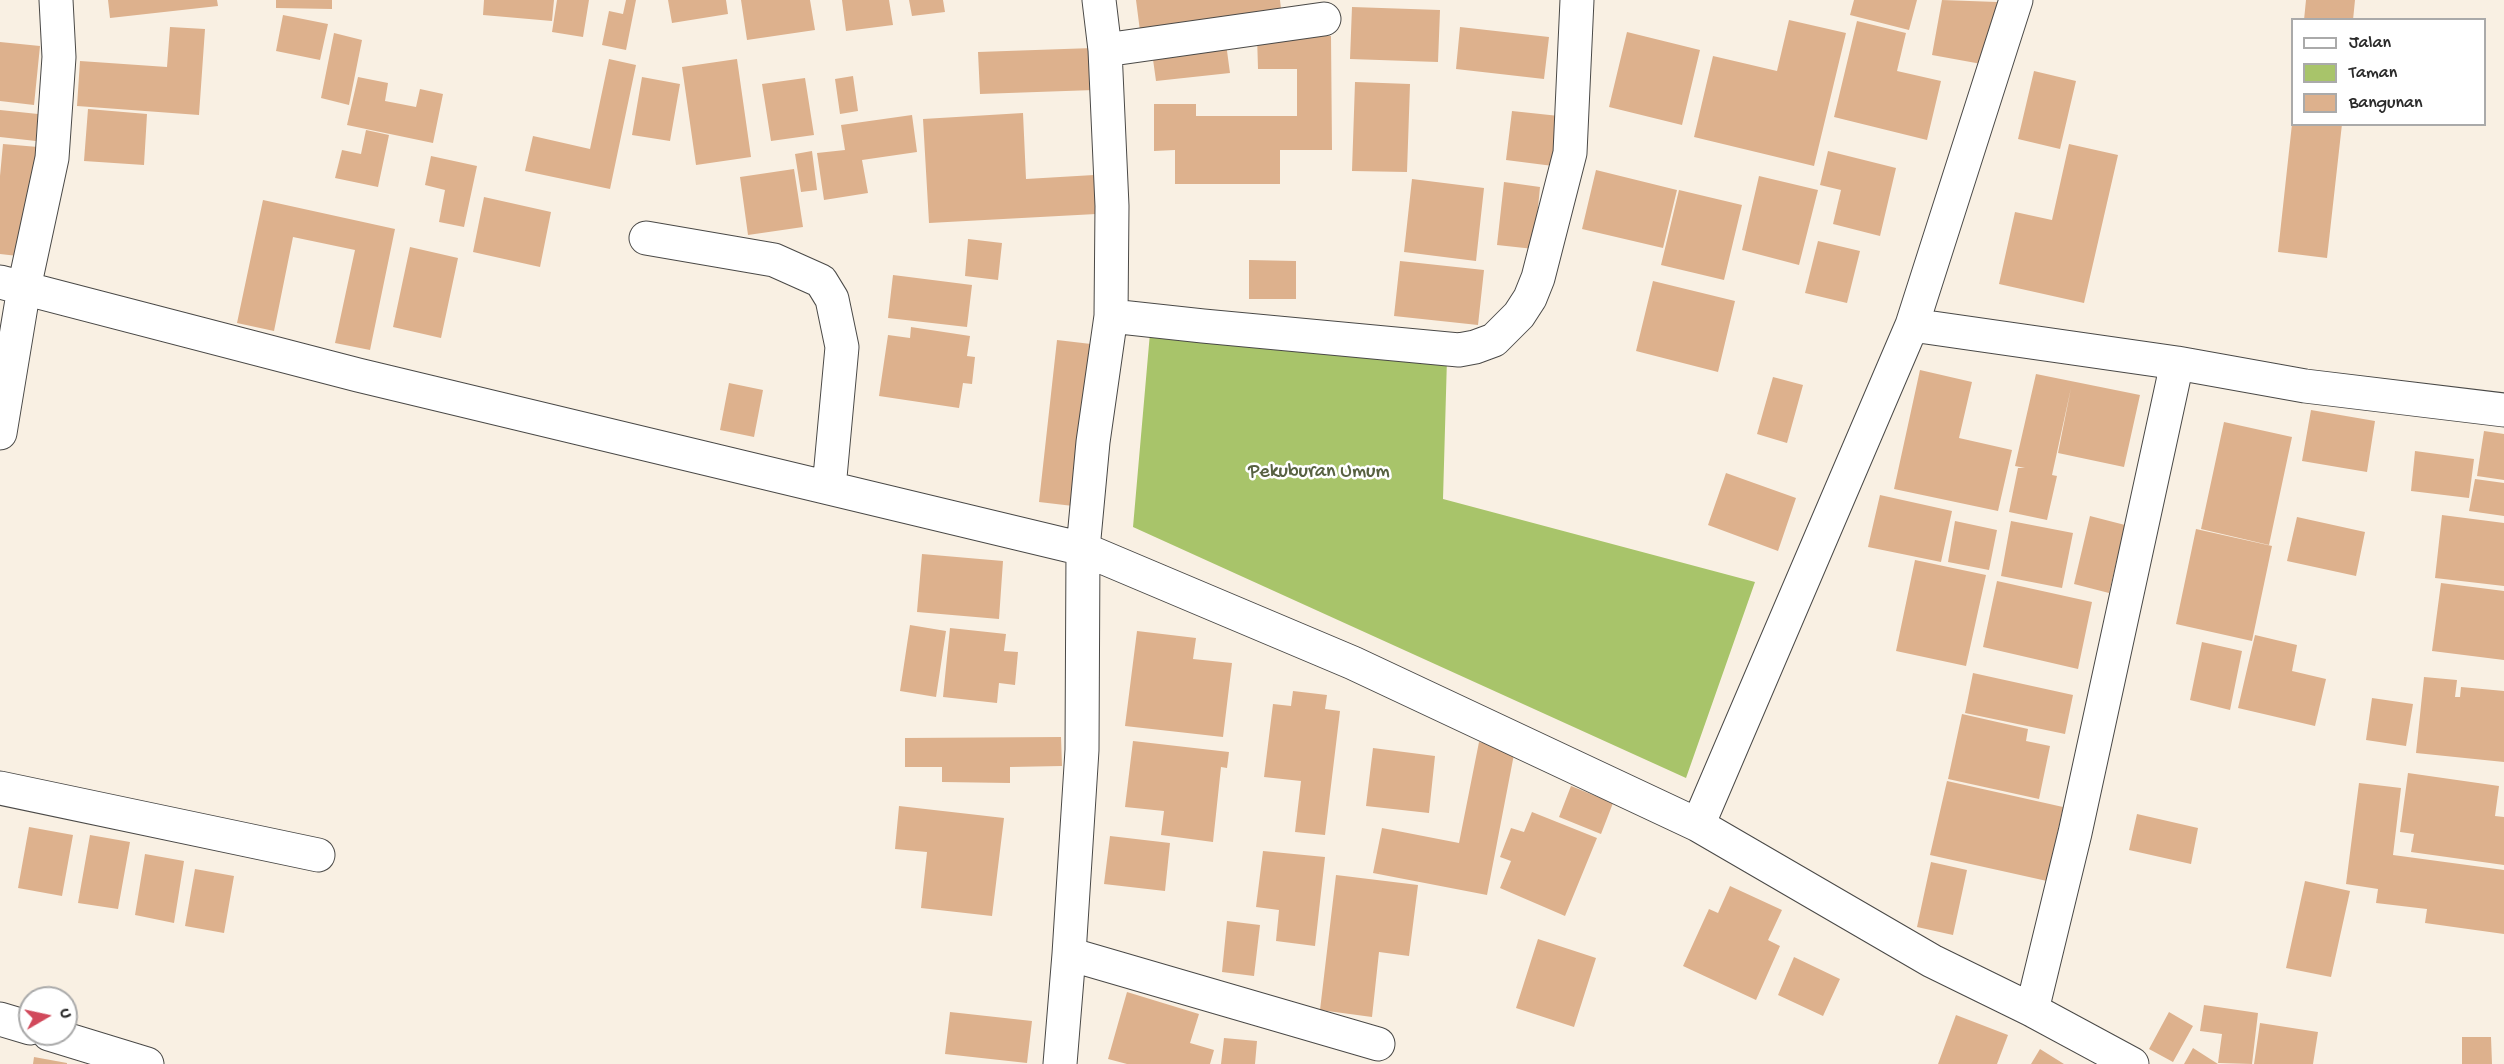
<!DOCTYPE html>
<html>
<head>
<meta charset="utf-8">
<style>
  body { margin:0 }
  #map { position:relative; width:2504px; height:1064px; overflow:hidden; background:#f9f0e3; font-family:"Gochi Hand",sans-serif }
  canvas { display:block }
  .legend { position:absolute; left:2291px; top:18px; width:195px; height:108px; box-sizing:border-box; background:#fff; border:2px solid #aaa; margin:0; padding:8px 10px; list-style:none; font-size:18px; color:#2b2b2b }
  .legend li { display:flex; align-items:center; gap:12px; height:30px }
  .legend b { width:30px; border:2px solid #aaa }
  .north { position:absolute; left:18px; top:986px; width:60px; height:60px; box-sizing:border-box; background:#fff; border:2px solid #aaa; border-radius:50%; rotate:81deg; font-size:16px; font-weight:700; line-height:24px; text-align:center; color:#2b2b2b }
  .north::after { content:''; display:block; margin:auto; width:21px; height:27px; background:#d1495b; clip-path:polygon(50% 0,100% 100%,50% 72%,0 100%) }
</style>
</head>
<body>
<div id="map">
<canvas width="2504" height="1064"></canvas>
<ul class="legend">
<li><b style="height:8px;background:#fff"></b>Jalan</li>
<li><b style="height:16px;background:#a8c46a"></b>Taman</li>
<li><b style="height:16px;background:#ddb18d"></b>Bangunan</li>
</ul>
<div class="north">U</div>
</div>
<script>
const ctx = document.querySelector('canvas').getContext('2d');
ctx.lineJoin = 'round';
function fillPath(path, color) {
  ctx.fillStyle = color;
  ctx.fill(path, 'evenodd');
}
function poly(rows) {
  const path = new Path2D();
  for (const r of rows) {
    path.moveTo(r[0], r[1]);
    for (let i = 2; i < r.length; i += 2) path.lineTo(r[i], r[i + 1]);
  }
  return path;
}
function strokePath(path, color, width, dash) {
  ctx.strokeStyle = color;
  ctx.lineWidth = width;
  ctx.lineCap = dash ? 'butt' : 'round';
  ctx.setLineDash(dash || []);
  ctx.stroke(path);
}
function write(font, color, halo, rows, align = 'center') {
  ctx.font = font + ' "Gochi Hand",sans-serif';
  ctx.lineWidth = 5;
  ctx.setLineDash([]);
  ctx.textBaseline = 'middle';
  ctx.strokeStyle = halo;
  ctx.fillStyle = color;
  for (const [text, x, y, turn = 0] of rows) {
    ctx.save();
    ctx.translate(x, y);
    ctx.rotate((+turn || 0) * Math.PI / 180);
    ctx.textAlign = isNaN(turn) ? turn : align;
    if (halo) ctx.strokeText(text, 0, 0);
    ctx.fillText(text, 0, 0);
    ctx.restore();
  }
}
fillPath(poly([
  [1150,333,1447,358,1443,499,1755,582,1686,778,1133,527]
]), '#a8c46a');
fillPath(poly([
  [108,0,217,0,218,6,110,18],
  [276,0,332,0,332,9,276,8],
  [484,0,554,0,552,21,483,15],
  [557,0,589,0,583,37,552,32],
  [626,0,636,0,626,50,602,45,609,11,623,14],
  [668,0,726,0,728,14,672,23],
  [741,0,810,0,815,30,747,40],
  [842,0,889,0,893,25,846,31],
  [909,0,943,0,945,12,912,16],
  [1136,0,1280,0,1281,9,1140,31],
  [1854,0,1917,0,1909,30,1850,15],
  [1942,0,1997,2,1987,65,1932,55],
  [2306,0,2355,0,2353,20,2304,20],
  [1352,7,1440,10,1438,62,1350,59],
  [283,15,328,24,320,60,276,51],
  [1789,20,1846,33,1814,166,1694,137,1713,56,1777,71],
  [1857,21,1906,33,1897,71,1941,81,1927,140,1834,117],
  [170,27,205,29,199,115,77,106,80,61,167,67],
  [1460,27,1549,37,1544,79,1456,69],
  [1627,32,1700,50,1682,125,1609,107],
  [334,33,362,40,349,105,321,98],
  [1257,35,1331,36,1332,150,1280,150,1280,184,1175,184,1175,150,1154,151,1154,104,1196,104,1196,116,1297,116,1297,69,1258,69],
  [1225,36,1230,73,1156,81,1151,45],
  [0,42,40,46,34,105,0,101],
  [1093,48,1094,90,980,94,978,52],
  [609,59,636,65,610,189,525,171,533,136,590,149],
  [737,59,751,157,696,165,682,67],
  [2034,71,2076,81,2060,149,2018,139],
  [853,76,858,111,840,114,835,79],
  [358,77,388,83,385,101,416,107,420,89,443,94,433,143,347,125],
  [642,77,680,84,670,141,632,135],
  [805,78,814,135,771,141,762,84],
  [1355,82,1410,84,1407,172,1352,171],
  [88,109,147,114,144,165,84,161],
  [0,110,38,114,36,141,0,137],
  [1512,111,1559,116,1553,166,1506,160],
  [1023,113,1026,179,1094,175,1096,214,929,223,923,119],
  [912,115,917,152,862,160,868,193,824,200,817,153,845,150,841,125],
  [2292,124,2342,124,2327,258,2278,252],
  [366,130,389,135,378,187,335,178,342,150,361,154],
  [3,144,38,147,27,257,0,254,0,176],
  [2069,144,2118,155,2084,303,1999,284,2015,212,2052,220],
  [812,151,817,190,801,192,795,154],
  [1828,151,1896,168,1880,236,1833,224,1841,190,1820,185],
  [431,156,477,166,464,227,439,222,445,190,425,185],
  [794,169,803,227,748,235,740,177],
  [1596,170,1677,190,1663,248,1582,229],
  [1759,176,1818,190,1799,265,1742,250],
  [1412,179,1484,188,1476,261,1404,252],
  [1504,182,1540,187,1534,249,1497,245],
  [1679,190,1742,205,1724,280,1661,265],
  [484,197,551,212,540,267,473,252],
  [263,200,395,229,370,350,335,343,355,250,293,237,274,331,237,323],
  [968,239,1002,243,998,280,965,276],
  [1818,241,1860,251,1847,303,1805,293],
  [410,247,458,258,441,338,393,327],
  [1249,260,1296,261,1296,299,1249,299],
  [1400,261,1484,270,1478,325,1394,316],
  [893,275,972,285,967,327,888,318],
  [1653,281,1735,301,1718,372,1636,351],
  [911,327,970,336,967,356,975,357,972,384,963,383,959,408,879,396,888,335,910,338],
  [1057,340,1091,344,1073,506,1039,502],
  [1920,370,1972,382,1959,438,2012,450,1998,511,1894,489],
  [2036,374,2140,395,2124,467,2058,453,2071,388,2052,475,2057,476,2047,520,2009,512,2018,468,2025,468,2015,466],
  [1773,377,1803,385,1787,443,1757,434],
  [729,383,763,390,754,437,720,430],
  [2311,410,2375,421,2367,472,2302,461],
  [2224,422,2292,437,2269,545,2201,529],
  [2484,431,2504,434,2504,480,2477,476],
  [2415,451,2474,459,2469,498,2411,491],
  [1726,473,1796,498,1778,551,1708,525],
  [2475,479,2504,483,2504,516,2469,511],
  [1880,495,1952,511,1941,562,1868,547],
  [2442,515,2504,523,2504,586,2435,578],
  [2090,516,2125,525,2109,593,2074,584],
  [2297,517,2365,532,2356,576,2287,561],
  [1955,521,1997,530,1989,570,1948,562],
  [2011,521,2073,533,2062,588,2001,576],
  [2196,529,2272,546,2252,641,2176,624],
  [922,554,1003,561,999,619,917,612],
  [1915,560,1986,575,1966,666,1896,651],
  [1997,581,2092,602,2078,669,1983,647],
  [2441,583,2504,591,2504,660,2432,651],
  [910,625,946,631,936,697,900,691],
  [950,628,1006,634,1004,651,1018,652,1015,685,999,683,997,703,943,697],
  [1137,631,1196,638,1193,659,1232,663,1223,737,1125,726],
  [2255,635,2297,645,2292,671,2326,679,2315,726,2238,708],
  [2202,642,2242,651,2230,710,2190,700],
  [1973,673,2073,695,2065,734,1965,713],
  [2424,677,2457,680,2455,697,2460,697,2461,687,2504,691,2504,762,2416,753],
  [1293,691,1327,695,1325,709,1340,711,1325,835,1295,832,1301,781,1264,777,1273,704,1291,706],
  [2372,698,2413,704,2406,746,2366,740],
  [1962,714,2028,729,2026,741,2050,746,2039,799,1948,779],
  [1061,737,1062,766,1010,767,1010,783,942,782,942,767,905,767,905,738],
  [1133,741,1229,752,1227,768,1221,767,1213,842,1161,835,1164,811,1125,807],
  [1479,742,1515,749,1487,895,1373,873,1382,828,1459,843],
  [1373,748,1435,756,1429,813,1366,806],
  [2408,773,2499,786,2495,816,2504,817,2504,865,2411,852,2414,834,2400,832],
  [1947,781,2063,807,2047,881,1930,855],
  [2359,783,2401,788,2393,855,2504,870,2504,934,2425,923,2427,909,2376,903,2378,889,2346,884],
  [1571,786,1613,803,1601,834,1559,817],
  [899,806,1004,818,992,916,921,908,927,852,895,849],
  [1532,812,1597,838,1565,916,1500,888,1511,861,1500,857,1511,828,1524,832],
  [2137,814,2198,828,2191,864,2129,850],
  [29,827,73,835,62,896,18,888],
  [90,835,130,842,118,909,78,903],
  [1110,836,1170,843,1165,891,1104,884],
  [1263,851,1325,857,1315,946,1276,941,1279,910,1256,907],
  [145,854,184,861,174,923,135,915],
  [1931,862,1967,870,1953,935,1917,927],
  [195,869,234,876,224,933,185,926],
  [1336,875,1418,885,1409,956,1379,952,1372,1017,1320,1010],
  [2305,881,2350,891,2331,977,2286,968],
  [1730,886,1782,910,1768,940,1780,946,1756,1000,1683,966,1709,909,1718,913],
  [1227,921,1260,925,1254,976,1222,972],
  [1538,939,1596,958,1574,1027,1516,1008],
  [1794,957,1840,979,1823,1016,1778,995],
  [1127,992,1199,1014,1190,1043,1214,1050,1210,1064,1127,1064,1108,1059],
  [2204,1005,2258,1013,2252,1064,2218,1063,2222,1034,2200,1031],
  [950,1012,1032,1021,1027,1063,945,1054],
  [2169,1012,2193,1026,2173,1062,2149,1049],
  [1956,1015,2008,1035,1997,1064,1938,1064],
  [2260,1023,2318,1032,2313,1064,2254,1064],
  [2462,1037,2491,1037,2492,1064,2462,1064],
  [1224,1038,1257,1041,1255,1064,1221,1064],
  [2193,1048,2218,1064,2184,1064],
  [2040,1049,2064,1064,2031,1064],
  [34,1057,67,1063,67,1064,33,1064]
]), '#ddb18d');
const minor = poly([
  [1105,50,1324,19],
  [646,238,774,260,821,281,832,299,842,347,829,488],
  [0,282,358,375,1083,549,1353,663,1698,825,1932,961,2032,1010,2132,1064],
  [1111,316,1203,326,1459,350,1475,347,1494,340,1519,315,1530,298,1538,278,1570,153,1577,0],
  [1912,325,2177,363,2305,386,2504,410],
  [0,433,24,288,52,158,59,57,56,0],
  [0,788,318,855],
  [1698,825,1912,325,2016,0],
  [1069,954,1378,1044],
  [2032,1010,2075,833,2177,363],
  [0,1019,30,1028],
  [49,1034,147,1064],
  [1060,1064,1069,954,1082,750,1083,549,1093,442,1111,316,1112,206,1105,50,1099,0]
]);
strokePath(minor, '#4a4947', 35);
strokePath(minor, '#fff', 33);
write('20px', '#576141', '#fff', [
  ["Pekuburan Umum",1319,473]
]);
</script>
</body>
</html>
